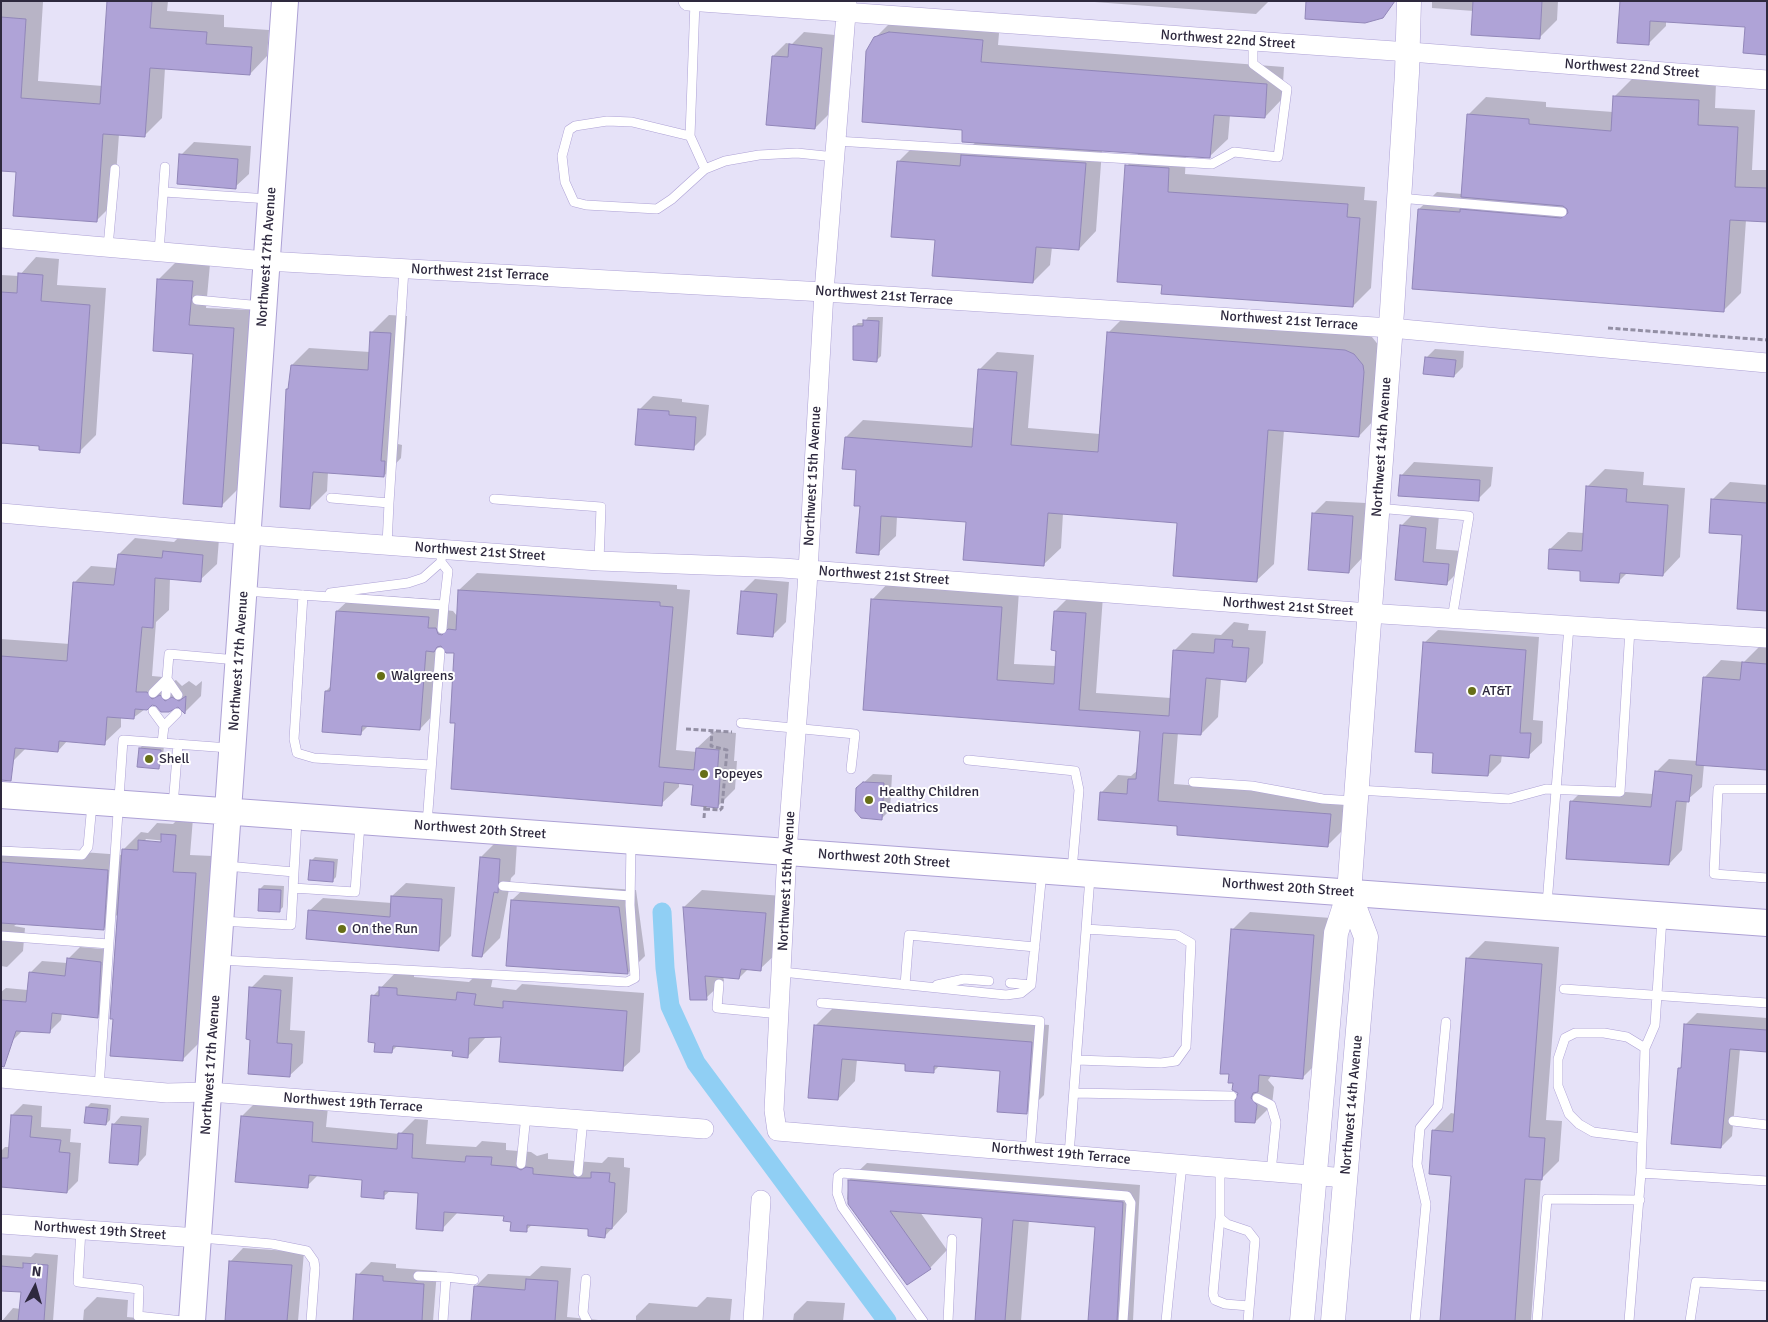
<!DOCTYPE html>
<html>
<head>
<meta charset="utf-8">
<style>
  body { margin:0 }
  #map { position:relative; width:1768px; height:1322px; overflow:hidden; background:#e6e2f8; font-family:Signika,sans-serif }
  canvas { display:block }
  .frame { position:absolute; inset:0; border:2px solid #2e293e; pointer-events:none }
  .north { position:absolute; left:10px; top:1262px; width:50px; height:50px; -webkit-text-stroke:4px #fff; paint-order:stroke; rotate:6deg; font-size:14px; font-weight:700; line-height:20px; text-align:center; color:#2e293e }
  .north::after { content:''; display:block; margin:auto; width:18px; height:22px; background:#2e293e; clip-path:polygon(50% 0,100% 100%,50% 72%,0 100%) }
</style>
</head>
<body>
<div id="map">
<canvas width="1768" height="1322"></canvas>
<div class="frame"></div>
<div class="north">N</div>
</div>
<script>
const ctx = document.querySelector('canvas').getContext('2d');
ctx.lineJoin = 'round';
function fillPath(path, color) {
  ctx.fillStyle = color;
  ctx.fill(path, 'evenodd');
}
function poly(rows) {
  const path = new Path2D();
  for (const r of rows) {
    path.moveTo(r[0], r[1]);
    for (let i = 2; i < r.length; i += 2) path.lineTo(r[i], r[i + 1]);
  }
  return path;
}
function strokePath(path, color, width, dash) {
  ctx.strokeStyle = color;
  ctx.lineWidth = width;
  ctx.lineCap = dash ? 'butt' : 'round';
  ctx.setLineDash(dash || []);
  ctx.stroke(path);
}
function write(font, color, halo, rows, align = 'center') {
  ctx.font = font + ' Signika,sans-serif';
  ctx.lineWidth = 4;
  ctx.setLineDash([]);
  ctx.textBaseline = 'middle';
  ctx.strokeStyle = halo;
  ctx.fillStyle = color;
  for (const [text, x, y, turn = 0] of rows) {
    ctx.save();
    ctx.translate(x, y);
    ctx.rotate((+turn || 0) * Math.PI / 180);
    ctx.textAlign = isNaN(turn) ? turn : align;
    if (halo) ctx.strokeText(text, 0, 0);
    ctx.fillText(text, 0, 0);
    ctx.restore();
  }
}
fillPath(poly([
  [1,1,43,2,38,81,103,86,109,1,168,1,167,11,224,15,224,27,269,30,267,56,250,74,165,68,162,118,144,136,119,134,114,203,97,220,17,170,1,169],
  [1081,1,1269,1,1256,14],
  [1432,1,1558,1,1557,20,1539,38,1474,11,1432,8],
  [1621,1,1746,26,1666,21,1666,26,1648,44],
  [893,20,1000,22,998,45,1284,67,1282,99,1265,117,1230,115,1228,139,1210,156,1186,155,1185,174,1365,187,1364,200,1377,201,1371,288,1353,306,1163,284,1127,166,1140,152,1102,150,1096,231,1079,249,1052,247,1050,265,1033,282,936,239,898,162,916,144,969,148,976,142,875,38],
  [804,32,835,35,828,115,815,128,773,56,786,43,792,44],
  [1632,79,1716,83,1715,108,1755,110,1752,170,1767,170,1767,221,1746,220,1741,293,1724,310,1419,209,1437,192,1462,194,1468,115,1486,97,1546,102,1546,107,1613,112,1614,97],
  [194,142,251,146,249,174,235,187,181,155],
  [36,257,59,259,57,285,106,288,96,435,79,452,41,444,5,442,1,445,1,275,19,276],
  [176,262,210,264,206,308,251,310,239,488,221,506,194,353,159,279],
  [389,315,407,316,398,444,402,445,401,458,384,476,328,472,327,491,310,508,287,389,290,386,292,365,309,348,370,352,372,332],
  [1126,315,1363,333,1372,337,1380,347,1376,418,1359,436,1284,430,1274,564,1256,581,1178,522,1063,513,1061,548,1043,565,967,521,897,516,896,536,878,553,861,505,858,468,846,437,863,420,975,428,979,370,997,352,1034,355,1028,428,1100,434,1108,333],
  [868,317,883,317,881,356,877,360,854,327,858,323,864,323],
  [1435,349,1464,351,1463,367,1454,376,1426,358],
  [653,396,682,399,682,402,709,405,706,435,693,448,640,409],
  [1414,462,1493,467,1491,486,1478,499,1401,476],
  [1605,469,1644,472,1643,485,1685,488,1680,557,1663,575,1628,572,1618,582,1582,570,1550,549,1568,532,1584,533,1587,487],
  [1730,482,1767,485,1767,609,1743,534,1712,500],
  [1326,501,1366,503,1362,558,1349,572,1313,514],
  [1414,513,1439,515,1436,549,1462,551,1460,570,1447,583,1396,579,1401,526],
  [180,536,219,539,217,564,200,580,170,578,169,610,156,622,152,676,163,677,168,684,176,680,182,686,189,681,196,686,202,681,201,696,185,712,178,705,152,704,133,718,121,717,121,727,104,743,68,740,58,751,26,748,13,761,1,760,1,639,70,644,75,582,91,566,117,568,119,554,135,538,174,542],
  [477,573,677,585,677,589,690,590,676,750,697,752,697,748,715,731,736,733,734,761,737,761,735,789,718,806,694,784,679,782,679,787,661,804,456,722,456,652,442,645,437,711,420,729,369,725,361,733,326,691,332,685,337,611,355,594,445,600,445,610,453,611,458,617,459,590],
  [755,579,789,582,786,622,773,635,742,592],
  [889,582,1019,591,1014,664,1056,666,1055,611,1072,594,1103,596,1096,693,1171,698,1175,650,1192,633,1221,635,1234,622,1249,624,1248,630,1266,631,1263,663,1246,681,1221,679,1218,717,1201,734,1178,732,1174,784,1347,797,1345,828,1328,845,1179,825,1101,793,1118,775,1131,776,1138,770,1141,730,864,709,872,600],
  [1438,630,1539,637,1533,720,1543,721,1542,743,1528,756,1502,754,1501,762,1488,775,1435,752,1424,643],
  [1761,645,1767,645,1767,769,1704,764,1702,787,1687,800,1682,850,1669,864,1571,802,1584,789,1653,794,1656,772,1669,759,1697,761,1704,678,1721,660,1744,662],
  [144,744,164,746,162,764,158,768,140,748],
  [873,774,892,775,890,810,881,819,857,789],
  [180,817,193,818,190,855,213,856,200,1042,182,1060,118,914,103,929,18,923,14,926,25,928,23,951,7,967,1,966,1,846,123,855,123,850,141,832,148,833,157,823,173,824],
  [146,839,167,841,167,843,144,842],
  [498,840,517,842,515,874,511,878,500,938,482,956,481,857],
  [315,857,338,859,336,877,332,881,311,861],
  [406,883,455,887,451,936,438,949,309,911,323,898,392,903,392,896],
  [530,883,636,890,645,956,628,973,507,965,512,900],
  [264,885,284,886,283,907,279,911,260,889],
  [702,890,783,896,778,952,760,969,748,969,739,978,723,976,724,981,706,998,684,907],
  [1250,912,1331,918,1320,1060,1302,1078,1272,1075,1268,1080,1274,1087,1272,1105,1255,1122,1230,1073,1233,929],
  [1485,941,1559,947,1546,1120,1562,1121,1559,1161,1541,1179,1531,1321,1441,1321,1452,1174,1433,1131,1451,1113,1456,1114,1467,959],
  [80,947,113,950,109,1004,97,1016,62,1013,61,1020,49,1032,23,1030,11,1042,1,1041,1,992,6,988,28,990,30,973,42,961,67,963,68,959],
  [398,970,414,971,414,977,469,982,476,975,493,977,491,987,516,990,522,984,644,993,640,1052,622,1069,502,1036,486,1037,468,1056,454,1050,398,1045,391,1052,376,1041,373,996],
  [264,975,293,977,290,1030,305,1031,303,1063,289,1076,252,1038,251,988],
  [833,1008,1049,1025,1044,1095,1026,1113,1002,1070,940,1065,933,1072,906,1063,857,1059,855,1081,838,1099,815,1026],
  [1697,1013,1767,1018,1767,1051,1740,1049,1732,1136,1721,1147,1679,1069,1682,1066,1686,1024],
  [257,1101,328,1107,326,1127,400,1134,415,1119,428,1120,426,1144,476,1147,482,1141,506,1143,506,1150,531,1152,537,1156,548,1153,548,1159,602,1163,608,1157,624,1158,624,1167,630,1168,627,1212,605,1236,590,1228,533,1224,526,1230,505,1215,458,1212,442,1229,419,1192,391,1190,383,1197,363,1179,318,1175,307,1186,242,1116],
  [91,1103,111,1105,110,1120,106,1124,87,1107],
  [23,1104,42,1106,41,1127,71,1129,70,1142,81,1143,78,1181,67,1192,1,1186,1,1151,5,1147,10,1147,12,1115],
  [121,1116,149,1118,146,1155,138,1164,113,1125],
  [867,1163,1140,1185,1133,1321,1089,1321,1096,1225,1029,1220,1021,1321,976,1321,984,1216,920,1212,947,1250,930,1268,907,1283,847,1199,849,1180],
  [243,1248,304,1252,298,1321,226,1321,230,1262],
  [35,1253,58,1255,53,1321,2,1321,13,1308,21,1309,22,1291,1,1290,1,1255,31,1257],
  [371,1262,396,1264,396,1268,437,1271,433,1321,354,1321,358,1275],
  [541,1266,571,1268,567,1317,609,1321,472,1321,475,1287,488,1274,530,1276],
  [97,1297,128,1300,127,1317,173,1321,83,1321,84,1310],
  [707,1297,732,1299,730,1321,636,1321,636,1316,649,1303,697,1307],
  [807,1301,845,1303,843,1321,793,1321,794,1314]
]), '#0003');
strokePath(poly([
  [662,912,665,968,670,1006,696,1063,887,1321]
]), '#90cff4', 19);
const building = poly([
  [107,1,152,1,150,28,207,32,206,44,252,47,250,75,150,68,145,137,103,134,97,222,13,216,16,172,1,171,1,17,26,19,21,98,100,104,107,1],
  [1306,1,1395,1,1383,18,1365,23,1305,19,1306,1],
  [1473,1,1542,1,1540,39,1471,35,1473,1],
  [1620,1,1767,1,1767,55,1743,53,1745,27,1650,21,1649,45,1617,43,1620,1],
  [889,32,983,40,981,62,1267,84,1265,118,1214,115,1210,158,962,142,962,130,862,122,866,51,874,37,889,32],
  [789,44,822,48,815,129,766,125,772,56,788,57,789,44],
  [1613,96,1699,100,1698,125,1738,127,1735,187,1767,188,1767,222,1730,220,1724,312,1412,289,1418,209,1460,212,1460,209,1561,218,1568,213,1567,209,1563,206,1461,197,1467,114,1529,119,1529,124,1611,131,1613,96],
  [179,154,238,159,236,189,177,184,179,154],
  [961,155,1086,163,1079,250,1036,247,1033,283,932,276,935,240,891,237,897,161,960,166,961,155],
  [1125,165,1169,168,1168,192,1348,204,1347,217,1360,218,1353,307,1161,294,1162,285,1117,282,1125,165],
  [18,273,43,275,41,301,90,305,80,453,39,450,39,446,1,443,1,292,17,293,18,273],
  [157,279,193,281,189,325,234,328,222,507,183,504,193,354,153,351,157,279],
  [863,320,879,321,877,362,853,360,853,326,863,326,863,320],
  [370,332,391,333,381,461,385,461,384,477,313,472,310,509,280,507,286,389,288,389,291,365,368,370,370,332],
  [1107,332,1345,350,1354,354,1363,365,1364,372,1359,437,1268,430,1257,582,1173,576,1177,523,1048,513,1044,566,963,560,966,522,881,516,879,555,856,553,860,506,854,506,856,470,842,469,845,437,972,447,978,369,1017,372,1011,445,1098,452,1107,332],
  [1425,357,1456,360,1454,377,1423,374,1425,357],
  [638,409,669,411,669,415,696,417,694,450,635,445,638,409],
  [1400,475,1480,480,1479,501,1398,496,1400,475],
  [1586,486,1627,489,1626,502,1668,505,1663,576,1620,573,1619,583,1580,581,1580,571,1548,569,1549,549,1582,551,1586,486],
  [1711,499,1767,503,1767,611,1737,609,1742,535,1709,533,1711,499],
  [1312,513,1353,516,1349,573,1308,570,1312,513],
  [1400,525,1426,528,1423,562,1449,564,1447,585,1395,580,1400,525],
  [163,551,203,555,201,582,155,578,153,628,142,627,136,692,147,692,152,699,160,695,165,701,172,697,179,701,186,696,185,714,178,707,169,712,161,712,156,706,152,705,147,710,135,709,134,719,107,717,105,745,59,741,58,752,15,748,11,781,1,780,1,656,67,661,73,582,114,585,118,554,162,558,163,551],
  [458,590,660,602,660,606,673,607,659,767,694,770,696,748,719,750,717,778,720,779,718,808,691,805,693,785,664,782,662,806,451,789,455,723,450,723,454,653,446,653,441,646,437,647,434,652,426,651,420,730,362,726,361,735,322,732,325,691,330,691,336,611,429,617,428,628,436,628,438,634,442,635,448,629,456,630,458,590],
  [741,591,777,594,773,637,737,634,741,591],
  [871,599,1002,607,997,680,1054,684,1056,651,1051,650,1054,611,1086,613,1079,710,1169,716,1173,650,1214,653,1215,639,1233,640,1232,647,1249,648,1246,682,1206,678,1201,735,1163,733,1158,801,1331,814,1328,847,1177,835,1177,826,1098,820,1100,792,1127,794,1128,779,1136,779,1140,731,863,710,871,599],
  [1423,642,1526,650,1520,733,1531,733,1529,758,1490,755,1488,776,1432,773,1433,753,1415,752,1423,642],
  [1742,662,1767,664,1767,770,1696,765,1703,677,1740,680,1742,662],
  [139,748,161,750,159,769,137,767,139,748],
  [1655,771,1692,775,1689,802,1676,801,1669,865,1566,859,1570,801,1651,807,1655,771],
  [863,782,884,783,882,820,861,818,855,811,856,788,863,782],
  [161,834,176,835,173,872,196,873,183,1061,110,1056,113,1019,110,1019,122,849,138,850,138,840,161,842,161,834],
  [480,857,500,859,498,893,494,892,482,957,472,956,480,857],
  [310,860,334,862,333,882,308,880,310,860],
  [1,862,108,870,104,930,1,923,1,862],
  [259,889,281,890,280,912,258,911,259,889],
  [391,896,442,899,439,951,306,939,308,910,390,917,391,896],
  [511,900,619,907,628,974,506,966,511,900],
  [683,907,766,913,761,971,741,969,739,979,705,976,707,1000,690,1000,683,907],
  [1231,929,1314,935,1303,1079,1259,1075,1258,1092,1253,1093,1251,1098,1257,1105,1255,1123,1235,1122,1235,1101,1238,1093,1232,1090,1233,1083,1228,1083,1229,1074,1220,1074,1231,929],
  [67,958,101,962,98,1018,52,1013,50,1033,16,1031,4,1067,1,1066,1,1000,26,1002,29,972,65,976,67,958],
  [1466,958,1542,964,1529,1137,1545,1138,1542,1180,1525,1179,1515,1321,1440,1321,1451,1176,1429,1174,1432,1130,1453,1132,1466,958],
  [249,987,281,990,277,1043,292,1044,290,1077,248,1074,250,1040,246,1039,249,987],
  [379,987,397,988,397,995,456,1000,457,992,476,994,474,1005,503,1008,503,1001,627,1011,623,1071,499,1062,501,1037,469,1038,468,1058,452,1056,453,1051,393,1046,392,1053,374,1052,375,1043,368,1042,371,995,379,996,379,987],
  [1684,1024,1767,1030,1767,1052,1730,1049,1721,1148,1671,1144,1678,1068,1681,1068,1684,1024],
  [814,1025,1032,1042,1027,1114,997,1112,1000,1071,934,1066,934,1073,905,1071,905,1064,842,1059,838,1100,808,1098,814,1025],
  [86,1107,108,1109,106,1125,84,1123,86,1107],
  [11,1115,32,1116,30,1137,61,1140,59,1152,70,1153,67,1193,1,1187,1,1158,8,1158,11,1115],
  [241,1116,313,1122,312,1142,397,1149,398,1133,413,1134,412,1158,465,1162,466,1156,492,1157,491,1165,515,1167,521,1170,526,1167,533,1168,533,1174,578,1178,591,1178,591,1172,610,1173,609,1182,615,1183,612,1229,606,1228,605,1238,588,1236,588,1229,527,1225,527,1232,510,1231,511,1222,503,1221,504,1216,444,1212,443,1231,416,1229,418,1193,384,1191,384,1199,361,1197,362,1180,309,1175,308,1188,235,1182,241,1116],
  [112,1124,141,1126,138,1165,109,1163,112,1124],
  [848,1180,1123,1202,1117,1321,1088,1321,1095,1227,1013,1220,1005,1321,975,1321,982,1218,890,1211,931,1269,907,1285,848,1204,848,1180],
  [229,1261,292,1265,287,1321,225,1321,229,1261],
  [23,1263,48,1265,44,1321,18,1321,21,1292,1,1291,1,1266,23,1268,23,1263],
  [356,1274,383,1276,383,1281,424,1284,422,1321,353,1321,356,1274],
  [526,1279,558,1281,555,1321,471,1321,474,1286,525,1290,526,1279]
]);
fillPath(building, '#afa3d7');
strokePath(building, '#9186b8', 1);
const service = poly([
  [690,136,695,2],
  [836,141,1212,164,1234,152,1278,157,1287,89,1253,64,1253,42],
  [705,169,690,136,632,122,607,121,575,126,569,130,562,156,565,182,574,202,586,205,657,209,672,199,705,169,725,161,759,155,797,153,835,157],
  [164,192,269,199],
  [1399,198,1562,212],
  [108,247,115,169],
  [159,252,165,167],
  [197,300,262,306],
  [331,498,389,503,387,545],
  [494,499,601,507,599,561],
  [389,503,404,269],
  [1377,508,1469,516,1452,619],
  [245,591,444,605,448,571,441,562,442,549],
  [330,593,408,583,423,578,441,562],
  [303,595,294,739,297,753,314,758,431,765],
  [442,629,444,605],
  [167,679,178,695],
  [153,693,167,679,169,654,237,660],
  [166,695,167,679],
  [153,711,164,726,162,743],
  [741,723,855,734,851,769],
  [164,726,177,713],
  [968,760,1075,771,1079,790,1072,870],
  [1193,782,1252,786,1323,799,1354,801],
  [1767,789,1718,789,1714,874,1767,878],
  [1358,790,1509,799,1546,789,1620,792,1630,629],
  [173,806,178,744],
  [427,824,440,652],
  [1,851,82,855,88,847,92,804],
  [226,866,294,872],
  [503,886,630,896],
  [293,888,355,892,360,824],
  [1547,904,1569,626],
  [1662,918,1655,1025,1645,1048,1641,1173,1767,1181],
  [221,921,291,925,297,819],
  [1,936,109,944],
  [219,960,627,982,635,978,630,905,631,842],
  [782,972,1006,995,1021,993,1031,985,1042,871],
  [1010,983,1031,985],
  [719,984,717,1008,780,1014],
  [905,985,909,935,1035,947],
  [937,985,964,979,989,981],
  [1564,989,1767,1003],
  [821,1003,1040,1021,1030,1151],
  [1077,1060,1161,1063,1176,1061,1186,1047,1191,943,1177,935,1086,929],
  [99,1087,123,740,229,748],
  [1074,1093,1232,1096],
  [1257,1098,1271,1105,1276,1122,1271,1172],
  [1733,1121,1767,1125],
  [1642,1138,1593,1132,1579,1124,1569,1114,1558,1086,1558,1059,1565,1038,1575,1033,1604,1033,1627,1037,1645,1048],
  [1069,1155,1090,877],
  [521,1164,526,1115],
  [1220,1168,1220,1218,1227,1224,1248,1231,1255,1240,1248,1321],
  [578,1172,583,1119],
  [1220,1218,1213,1294,1215,1300,1225,1304,1249,1306],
  [81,1229,78,1282,139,1289,138,1316,182,1321],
  [201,1238,272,1244,307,1251,314,1261,315,1268,311,1321],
  [418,1276,446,1277],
  [586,1279,583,1313,587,1321],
  [443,1321,446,1277,474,1280],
  [923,1321,842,1207,837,1193,838,1176,842,1173,1127,1196,1131,1203,1123,1321],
  [948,1321,952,1239],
  [1166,1321,1182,1164],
  [1415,1321,1426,1204,1417,1164,1420,1128,1438,1106,1446,1022],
  [1537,1321,1547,1199,1640,1200],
  [1629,1321,1641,1173],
  [1690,1321,1696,1282,1767,1286]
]);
const minor = poly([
  [688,1,1423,53,1767,80],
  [847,1,824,292,807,588,787,852,774,1110,777,1131,1346,1178],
  [1,238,266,261,824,292,1391,328,1767,363],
  [1,513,249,535,599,561,783,568,1382,614,1767,638],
  [1,1078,167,1093,209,1092,704,1129],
  [1,1224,198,1238],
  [753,1321,761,1200]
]);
const tertiary = poly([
  [1302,1321,1336,933,1349,893,1392,311,1407,73,1409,1],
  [1333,1321,1366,937,1349,893]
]);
const secondary = poly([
  [1,795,1767,923],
  [192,1321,285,1]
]);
strokePath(service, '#ada1d5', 10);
strokePath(minor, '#ada1d5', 20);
strokePath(tertiary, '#ada1d5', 25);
strokePath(secondary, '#ada1d5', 28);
strokePath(poly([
  [1608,328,1767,340],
  [686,729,732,732],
  [705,809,720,810,722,808,727,750,711,746,712,731],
  [704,818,705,806]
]), '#938fa4', 3, [5, 2.5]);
strokePath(service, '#fff', 9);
strokePath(minor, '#fff', 19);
strokePath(tertiary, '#fff', 24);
strokePath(secondary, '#fff', 26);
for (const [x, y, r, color] of [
  [381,676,5,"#676f17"],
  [1472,691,5,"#676f17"],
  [149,759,5,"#676f17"],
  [704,774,5,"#676f17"],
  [869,800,5,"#676f17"],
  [342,929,5,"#676f17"]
]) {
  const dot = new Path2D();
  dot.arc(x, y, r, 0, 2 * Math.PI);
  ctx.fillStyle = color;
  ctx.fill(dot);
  strokePath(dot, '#fff', 2);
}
write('14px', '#2e293e', '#fff', [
  ["Northwest 22nd Street",1228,40,4],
  ["Northwest 22nd Street",1632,69,4],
  ["Northwest 17th Avenue",267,257,-86],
  ["Northwest 21st Terrace",480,273,3],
  ["Northwest 21st Terrace",884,296,4],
  ["Northwest 21st Terrace",1289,321,4],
  ["Northwest 14th Avenue",1382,447,-86],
  ["Northwest 15th Avenue",813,476,-87],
  ["Northwest 21st Street",480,552,4],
  ["Northwest 21st Street",884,576,4],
  ["Northwest 21st Street",1288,607,4],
  ["Northwest 17th Avenue",239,661,-86],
  ["Northwest 20th Street",480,830,4],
  ["Northwest 20th Street",884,859,4],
  ["Northwest 15th Avenue",787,881,-87],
  ["Northwest 20th Street",1288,888,4],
  ["Northwest 17th Avenue",211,1065,-86],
  ["Northwest 19th Terrace",353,1103,4],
  ["Northwest 14th Avenue",1352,1105,-85],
  ["Northwest 19th Terrace",1061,1154,5],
  ["Northwest 19th Street",100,1231,4]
]);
write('14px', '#2e293e', '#fff', [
  ["Walgreens",391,676],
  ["AT&T",1482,691],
  ["Shell",159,759],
  ["Popeyes",714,774],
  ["Healthy Children",879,792],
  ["Pediatrics",879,808],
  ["On the Run",352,929]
], 'left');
</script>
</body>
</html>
